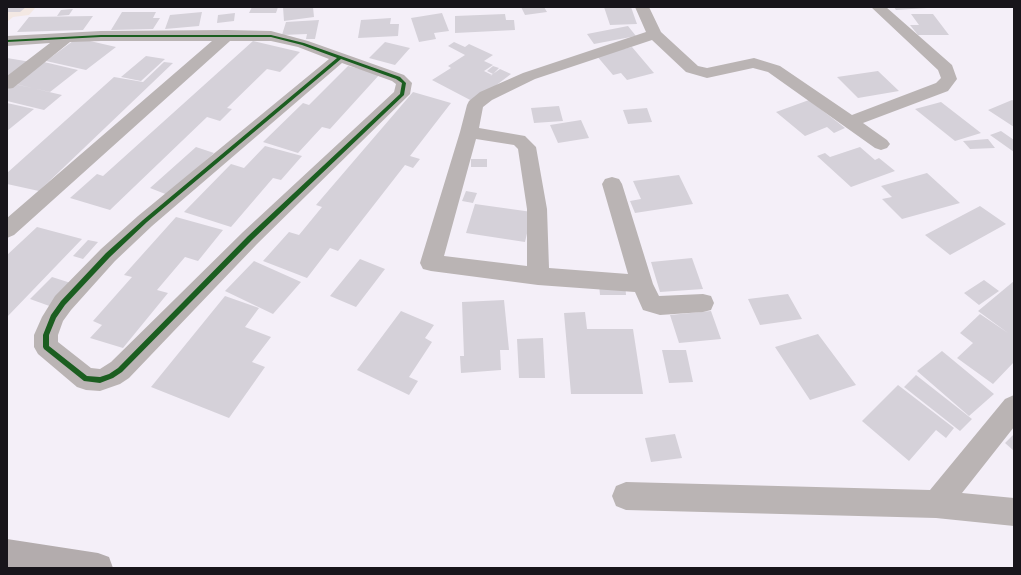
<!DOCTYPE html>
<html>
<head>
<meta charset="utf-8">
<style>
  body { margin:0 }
  #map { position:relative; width:1021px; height:575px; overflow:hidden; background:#f4eff8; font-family:Helvetica,sans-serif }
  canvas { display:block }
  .frame { position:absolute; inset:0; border:8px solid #18151b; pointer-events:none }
</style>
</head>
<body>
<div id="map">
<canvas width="1021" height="575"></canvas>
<div class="frame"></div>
</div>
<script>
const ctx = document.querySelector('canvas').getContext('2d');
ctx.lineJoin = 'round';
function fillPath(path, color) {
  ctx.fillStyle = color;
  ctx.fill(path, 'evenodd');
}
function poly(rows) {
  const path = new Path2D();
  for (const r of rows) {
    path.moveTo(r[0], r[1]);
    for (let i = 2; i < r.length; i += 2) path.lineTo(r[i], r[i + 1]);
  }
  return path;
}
fillPath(poly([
  [7,7,36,7,29,15,13,17,7,22]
]), '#f3e8e3');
fillPath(poly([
  [7,7,26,7,20,12,7,12],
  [252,7,278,7,276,13,249,13],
  [283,7,313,7,314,17,284,21],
  [521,7,544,7,547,12,525,15],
  [604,7,631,7,637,24,610,25],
  [894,7,927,7,927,8,896,10],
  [73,9,69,15,57,16,61,10],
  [122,12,156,12,153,18,160,18,153,29,111,30],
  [202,12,199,26,165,29,170,15],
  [235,13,234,21,217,23,218,15],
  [442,13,449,31,434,33,436,39,419,42,411,18],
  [505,14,506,20,514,20,515,30,455,33,455,16],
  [911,14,933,14,949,35,918,35,910,25,919,25],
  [93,16,83,30,17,32,29,17],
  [391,18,390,24,399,24,398,36,358,38,361,20],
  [319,20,315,39,306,39,307,34,282,35,286,22],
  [628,26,636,36,594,44,587,34],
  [77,38,116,47,86,70,46,61],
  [253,41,300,52,280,72,267,69,227,108,232,109,220,121,207,117,110,210,70,198,97,174,103,176],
  [385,42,410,48,395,65,369,58],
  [454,42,465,47,469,44,493,55,484,61,493,65,484,71,492,75,490,76,500,69,511,74,474,102,432,80,451,68,448,66,465,55,448,46],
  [632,47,654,73,627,80,621,73,613,75,596,55],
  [146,56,165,59,141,81,121,77],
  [7,58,31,62,7,81],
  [44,62,78,70,50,92,14,84],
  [164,62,173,63,39,191,7,184,7,173,114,77,143,82],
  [348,66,380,74,330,129,322,127,298,153,263,142,303,103,309,105],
  [493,66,499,68,493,74,487,71],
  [878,71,899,91,858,98,837,77],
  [15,84,62,95,44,110,7,101,7,90],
  [413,92,451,103,410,156,420,159,413,168,405,165,338,251,330,248,307,278,263,261,289,232,299,235,322,207,316,205],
  [809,100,845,128,834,133,827,127,805,136,776,112],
  [1012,100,1014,101,1014,127,988,110],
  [941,102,981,133,955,141,915,109],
  [7,103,34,109,7,131],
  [559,106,563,121,534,123,531,108],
  [647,108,652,122,628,124,623,110],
  [581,120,589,138,558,143,550,125],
  [1001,131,1014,140,1014,152,990,135],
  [988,139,995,148,970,149,963,141],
  [265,146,302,156,281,180,273,178,231,227,184,212,231,164,244,168],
  [196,147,214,153,168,195,150,188],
  [860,147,875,160,879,158,895,171,851,187,817,156,825,153,830,157],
  [471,159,487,159,487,167,471,167],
  [927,173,960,203,902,219,882,199,892,197,881,186],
  [679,175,693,204,635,213,630,201,641,199,633,181],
  [466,191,477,193,473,203,462,201],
  [475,204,532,212,525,242,466,233],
  [980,206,1006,224,950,255,925,235],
  [176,217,223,230,198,261,185,257,157,290,168,293,123,348,90,338,102,325,93,321,132,277,124,275],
  [37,227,82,239,7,317,7,255],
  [88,240,98,242,83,259,73,256],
  [692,258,703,289,660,292,651,262],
  [360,259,385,269,356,307,330,296],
  [254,261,301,282,273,314,225,291],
  [52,277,77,285,55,308,30,299],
  [984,280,999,291,979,305,964,293],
  [1014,281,1014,362,993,384,957,358,973,343,960,333,980,314,1008,333,978,311],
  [625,283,626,295,600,295,599,284],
  [788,294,802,319,760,325,748,299],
  [225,296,259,308,245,327,271,337,252,362,265,367,229,418,151,387],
  [504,300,509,350,500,350,501,370,461,373,460,356,464,356,462,302],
  [401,311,434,325,425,338,432,342,409,377,418,381,409,395,357,370],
  [711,311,721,339,679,343,670,315],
  [585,312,587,329,633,329,643,394,571,394,564,313],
  [818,334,856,385,810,400,775,347],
  [543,338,545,378,519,378,517,339],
  [662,350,686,350,693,382,669,383],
  [942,351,994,394,969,416,917,371],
  [916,375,972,419,960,431,904,387],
  [898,385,954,428,946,438,936,430,909,461,862,421],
  [675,434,682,458,651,462,645,438],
  [1014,434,1014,451,1005,443]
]), '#d5d1d9');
fillPath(poly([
  [635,7,649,7,661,32,698,66,707,68,754,58,780,66,852,115,936,83,941,78,938,70,871,7,886,7,952,65,957,79,948,91,863,123,887,140,890,144,887,148,881,150,875,148,768,72,753,68,707,78,686,72,652,40,535,79,492,100,483,107,479,128,525,136,536,147,547,209,549,268,628,274,602,184,605,179,612,177,619,179,622,184,653,284,659,296,703,294,711,296,714,303,711,310,703,312,660,315,643,310,635,292,538,285,431,271,423,269,420,263,460,132,467,105,469,101,480,92,523,73,646,32,635,7],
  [476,139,514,145,518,149,527,209,527,266,444,256,476,139],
  [227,30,271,31,308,41,404,75,412,83,410,94,257,244,129,378,120,384,100,391,86,390,77,387,38,354,34,347,34,335,42,317,55,296,101,249,138,216,329,59,298,47,271,41,230,41,14,235,7,238,7,218,212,41,101,41,70,42,13,88,7,89,7,76,50,43,7,46,7,36,101,31,227,30],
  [342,63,392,81,396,84,394,92,243,232,111,362,100,369,91,368,58,342,58,335,63,321,71,310,115,261,152,226,342,63],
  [1014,395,1014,427,962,493,1014,498,1014,526,936,518,626,510,616,506,612,496,616,486,626,482,930,490,1005,399,1014,395]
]), '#bab4b4');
fillPath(poly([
  [7,539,98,553,109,557,113,568,7,568,7,539]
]), '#b3acad');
fillPath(poly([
  [101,35,271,35,304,43,400,77,406,83,404,95,252,240,122,372,113,378,100,383,84,381,44,349,43,347,43,335,51,315,61,301,106,253,143,220,337,58,302,45,271,37,101,37,7,42,7,40,101,35],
  [341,59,396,79,402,83,400,94,248,236,118,368,109,374,100,377,87,376,49,346,49,335,56,318,65,305,110,257,147,222,341,59]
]), '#1b5e20');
</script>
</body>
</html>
